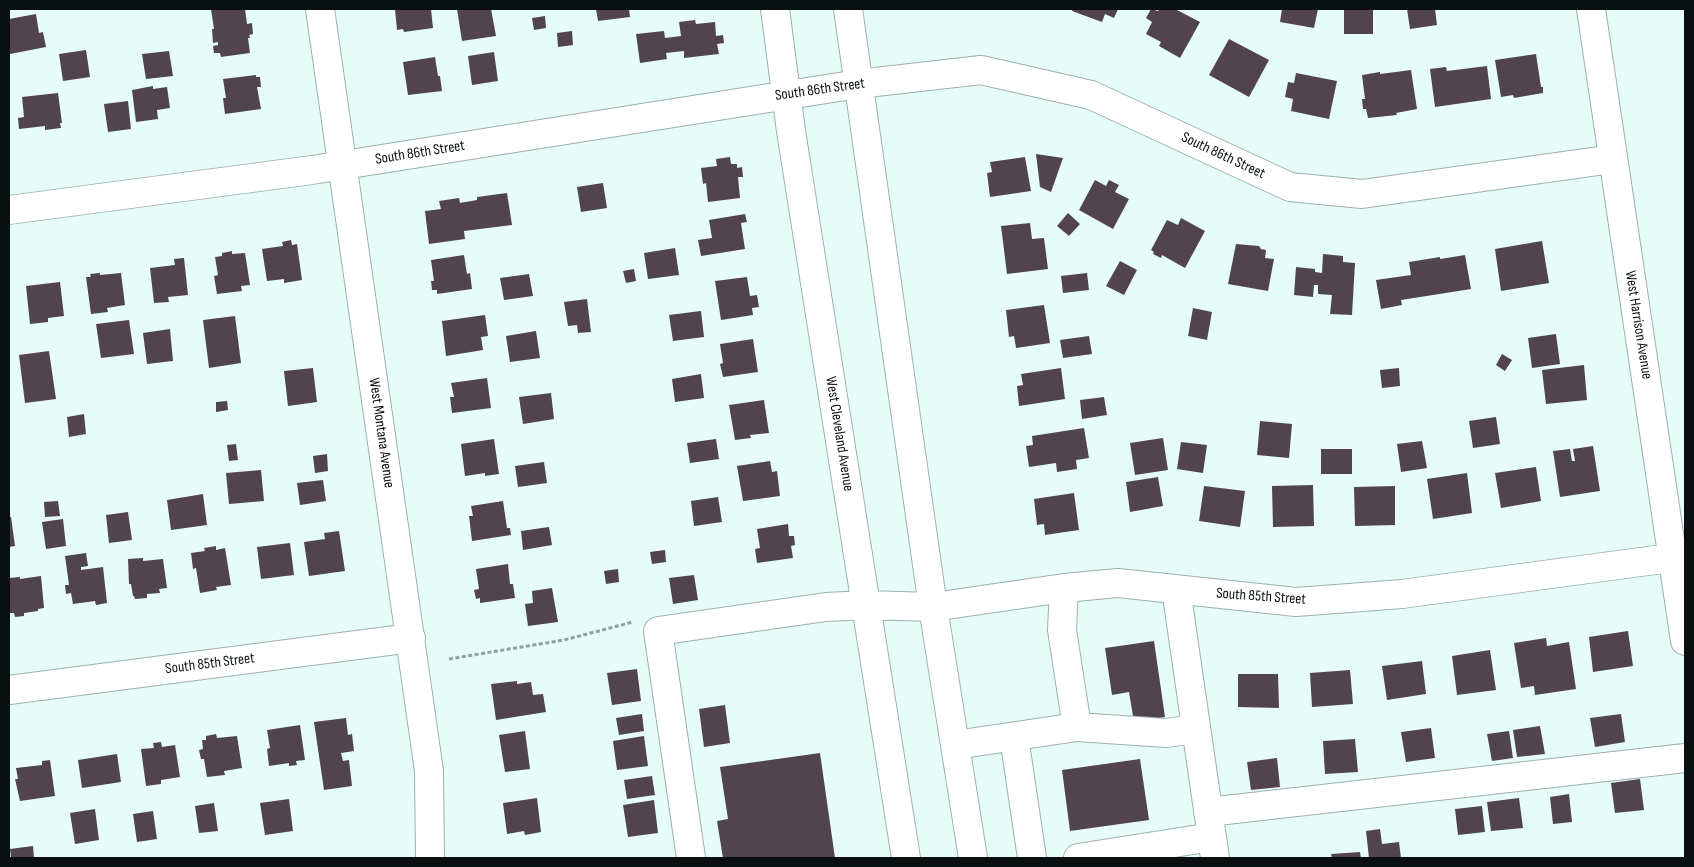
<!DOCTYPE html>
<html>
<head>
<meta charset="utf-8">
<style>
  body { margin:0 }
  #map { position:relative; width:1694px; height:867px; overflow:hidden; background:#e6fcf9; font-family:"Sofia Sans Condensed",sans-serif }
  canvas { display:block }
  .frame { position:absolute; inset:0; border:10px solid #09100f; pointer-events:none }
</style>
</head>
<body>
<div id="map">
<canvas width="1694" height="867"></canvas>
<div class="frame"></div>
</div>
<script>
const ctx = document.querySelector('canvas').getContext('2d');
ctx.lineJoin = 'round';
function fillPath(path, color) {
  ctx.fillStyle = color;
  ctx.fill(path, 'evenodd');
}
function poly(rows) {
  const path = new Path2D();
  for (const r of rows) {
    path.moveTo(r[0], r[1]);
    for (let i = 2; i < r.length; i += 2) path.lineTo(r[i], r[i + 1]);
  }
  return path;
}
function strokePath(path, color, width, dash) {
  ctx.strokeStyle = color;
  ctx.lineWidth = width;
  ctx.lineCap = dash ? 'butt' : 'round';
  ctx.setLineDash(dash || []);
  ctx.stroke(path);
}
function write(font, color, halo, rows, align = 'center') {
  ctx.font = font + ' "Sofia Sans Condensed",sans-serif';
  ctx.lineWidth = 5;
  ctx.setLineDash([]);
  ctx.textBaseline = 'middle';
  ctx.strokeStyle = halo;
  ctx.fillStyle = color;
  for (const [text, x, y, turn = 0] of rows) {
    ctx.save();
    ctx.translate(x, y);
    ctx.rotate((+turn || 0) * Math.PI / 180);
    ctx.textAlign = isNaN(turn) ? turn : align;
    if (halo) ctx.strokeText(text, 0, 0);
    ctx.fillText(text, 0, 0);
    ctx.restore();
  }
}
fillPath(poly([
  [211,9,245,9,247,24,252,23,253,34,249,35,250,38,248,38,250,53,221,57,220,53,214,53,213,46,218,45,218,42,213,43,212,29,214,29],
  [395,9,431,9,433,28,404,32,403,29,397,30],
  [457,9,491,9,496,36,462,41],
  [596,9,629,9,630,17,598,21],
  [1073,9,1118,9,1114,18,1105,14,1102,22,1072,11],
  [1151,9,1158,11,1160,9,1175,9,1200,22,1180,58,1159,46,1161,42,1146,34,1152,22,1146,18],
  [1282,9,1318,9,1314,28,1280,22],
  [1344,9,1373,9,1373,34,1344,34],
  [1407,9,1435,9,1437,25,1410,29],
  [36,14,39,33,43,32,46,47,10,54,9,50,9,19],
  [545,16,546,28,534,30,532,18],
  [695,20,696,24,715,22,716,36,723,35,724,43,717,44,719,54,684,58,684,51,666,53,667,59,640,63,636,34,664,31,665,38,681,36,679,22],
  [572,31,573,45,558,47,557,33],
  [1229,39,1269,60,1249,97,1209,75],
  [86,50,90,77,63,81,59,54],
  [169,51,173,76,146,79,142,54],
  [494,52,498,81,472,85,468,56],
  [1536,54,1541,87,1543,87,1543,93,1514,98,1513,95,1501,97,1495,60],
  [435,57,438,76,440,76,442,91,408,95,403,62],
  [1487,66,1491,99,1435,107,1430,69,1446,67,1447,71],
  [1411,70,1417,109,1396,113,1397,115,1368,118,1366,109,1363,109,1362,99,1365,99,1362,75,1380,72,1380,74],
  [1296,73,1337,81,1329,119,1291,111,1293,99,1285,97,1288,82,1294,83],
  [256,75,256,77,260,77,261,87,257,87,261,109,225,114,223,98,226,98,223,79],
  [153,86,153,89,167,87,170,108,157,110,158,119,136,122,132,90],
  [58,93,62,123,60,123,61,128,45,130,45,126,19,129,18,118,24,117,22,97],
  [128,101,131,129,108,132,104,104],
  [1036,154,1063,158,1051,192,1040,187],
  [730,157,731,164,737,164,737,168,742,167,743,177,738,177,740,198,708,202,706,183,703,184,701,168,717,166,716,159],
  [1025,157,1031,191,990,197,987,173,992,172,990,162],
  [1095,180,1106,186,1109,180,1119,185,1115,192,1129,199,1113,229,1079,210],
  [603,183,607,208,581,212,577,187],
  [507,193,512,225,464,231,465,239,429,244,425,211,441,209,439,201,459,198,460,203,477,200,477,197],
  [1068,213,1080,224,1069,236,1057,226],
  [745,214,747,222,741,223,745,249,701,256,698,240,712,238,709,220],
  [1181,218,1205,231,1185,268,1162,255,1161,258,1153,254,1154,252,1151,250,1167,220,1178,225],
  [1030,223,1032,239,1044,238,1048,269,1007,274,1001,226],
  [291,240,292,245,297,244,302,280,284,283,284,279,267,281,262,249,283,246,282,242],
  [1542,241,1549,283,1501,291,1495,249],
  [1236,244,1259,246,1261,249,1266,250,1265,258,1274,259,1268,291,1228,284],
  [675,248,679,275,648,279,644,253],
  [232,251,232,254,245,253,250,285,241,286,242,291,217,294,214,276,218,275,215,257,222,256,222,253],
  [1323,254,1343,256,1343,262,1355,263,1352,315,1330,314,1332,295,1318,294,1318,285,1314,285,1313,297,1294,295,1296,267,1315,269,1315,272,1322,273],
  [464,255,467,274,470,273,472,289,437,294,437,290,432,290,431,281,434,281,431,260],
  [1465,255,1471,289,1401,300,1402,305,1381,309,1376,280,1411,275,1409,262,1440,257,1440,259],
  [184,258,188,295,168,297,169,302,154,303,150,268,175,265,174,259],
  [1120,261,1137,270,1124,295,1106,286],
  [634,269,636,281,626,283,623,271],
  [100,273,100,275,121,273,125,305,107,308,108,312,91,314,86,277,91,277,90,274],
  [1087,273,1089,290,1063,293,1061,276],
  [529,274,533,296,504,300,500,278],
  [747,277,750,296,757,295,759,307,752,308,753,315,721,320,715,281],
  [60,282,64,316,48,318,48,322,30,324,26,286],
  [587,299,591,332,578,333,577,325,568,326,564,302],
  [1044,305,1050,343,1016,348,1014,336,1009,337,1006,310],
  [1193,308,1212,312,1207,340,1188,336],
  [701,311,704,337,673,341,669,315],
  [485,315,488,336,481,337,483,350,446,356,442,321],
  [235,316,241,363,209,368,203,320],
  [129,320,134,354,101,358,96,324],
  [170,329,173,361,147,364,143,333],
  [536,331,540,358,510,362,506,336],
  [1556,334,1560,364,1532,368,1528,338],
  [1089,336,1092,354,1063,358,1060,340],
  [753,339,758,372,723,377,720,364,723,363,720,344],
  [49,351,56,399,25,403,19,355],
  [1502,354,1512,360,1505,371,1496,365],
  [1584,365,1587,400,1546,404,1542,370],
  [313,368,317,402,288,406,284,371],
  [1061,368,1065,399,1019,406,1017,386,1023,385,1021,374],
  [1399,368,1400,386,1382,388,1380,370],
  [701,374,704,398,675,402,672,379],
  [487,378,491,408,452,413,450,397,454,397,451,383],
  [551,393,554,419,523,424,519,397],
  [1104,397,1107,415,1082,419,1080,400],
  [764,400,769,433,750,435,751,438,735,440,729,405],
  [227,401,228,410,216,412,216,402],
  [84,414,86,434,69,437,67,417],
  [1496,417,1500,444,1473,448,1469,421],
  [1260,421,1292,424,1289,458,1257,455],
  [1084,428,1089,458,1076,460,1077,469,1057,472,1056,463,1029,467,1026,446,1033,445,1032,436],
  [1163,438,1168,470,1135,475,1130,443],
  [494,439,499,474,485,476,485,473,465,476,461,444],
  [716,439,719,459,690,463,687,443],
  [1422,441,1427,468,1401,472,1397,444],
  [1181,442,1207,445,1203,473,1177,469],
  [236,444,238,460,229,461,227,445],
  [1593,446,1600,491,1560,497,1553,451,1570,449,1572,461,1575,461,1573,449],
  [1321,449,1352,449,1352,474,1321,474],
  [327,454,328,471,315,473,313,456],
  [770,461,772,472,777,471,780,496,743,501,737,466],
  [544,462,547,483,518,487,515,466],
  [1536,467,1541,501,1501,508,1495,473],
  [261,470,264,501,229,504,226,473],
  [1467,473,1472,513,1433,519,1427,479],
  [1158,477,1163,506,1130,512,1126,482],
  [323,480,326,501,300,505,297,483],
  [1313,485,1314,526,1273,527,1272,486],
  [1204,486,1245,491,1240,527,1199,521],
  [1395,486,1395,525,1355,526,1354,487],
  [1074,493,1079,530,1045,535,1044,524,1037,525,1034,499],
  [203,494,207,525,171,530,167,500],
  [718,497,722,522,694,526,691,501],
  [58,501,60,516,45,517,44,502],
  [503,501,507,528,510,528,511,535,472,541,469,516,473,516,471,506],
  [128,512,132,540,109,543,106,515],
  [9,517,11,517,15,546,9,547],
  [63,519,66,546,46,549,42,522],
  [788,524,789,536,794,536,795,545,791,546,793,558,757,563,755,549,760,548,757,529],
  [549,527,552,545,523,550,521,531],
  [339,531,345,571,309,576,304,542,325,539,324,533],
  [290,543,294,575,261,579,257,547],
  [216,546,216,550,225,548,231,585,216,587,217,590,200,593,196,568,193,569,191,553,205,551,204,548],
  [665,550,666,562,652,564,650,552],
  [86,553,88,566,81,567,81,570,103,567,107,603,96,605,95,601,73,604,71,593,66,594,65,585,69,585,65,556],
  [143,558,143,561,163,559,167,588,159,589,160,593,147,594,147,598,135,599,134,596,133,596,131,584,129,584,128,559],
  [508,564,510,584,513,584,515,598,480,603,480,598,476,599,474,590,479,589,476,569],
  [618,569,619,582,606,584,604,571],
  [694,575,698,600,673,604,669,578],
  [41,576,44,608,38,609,38,611,24,613,24,616,15,617,14,613,9,613,9,578,20,577,20,579],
  [552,588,558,622,528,626,525,604,533,603,532,591],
  [1628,631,1633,666,1593,672,1589,637],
  [1546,638,1547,646,1569,642,1576,689,1535,695,1534,686,1521,688,1514,643],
  [1154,641,1165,717,1134,722,1129,692,1112,695,1105,648],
  [1490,650,1496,690,1457,695,1452,656],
  [1422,661,1426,694,1387,700,1382,666],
  [637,669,641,701,612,705,607,673],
  [1350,670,1353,704,1312,707,1310,673],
  [1238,674,1278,674,1279,708,1238,707],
  [517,681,517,684,531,682,533,695,543,694,546,712,496,720,491,684],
  [725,705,730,743,704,747,699,709],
  [642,714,644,731,619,735,616,718],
  [1621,714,1625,742,1595,747,1590,718],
  [346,718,348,735,352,734,354,751,341,753,343,761,349,760,352,786,324,790,314,722],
  [300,725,305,760,296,761,297,765,289,766,289,763,269,766,267,749,270,748,267,730],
  [1540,726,1545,754,1517,757,1513,730],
  [1431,728,1435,758,1406,762,1401,732],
  [525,731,530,769,505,772,499,735],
  [1509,731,1513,758,1492,761,1487,734],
  [216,734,217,738,237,736,242,768,224,771,225,775,207,777,204,759,201,759,199,750,203,749,202,740,206,740,206,736],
  [644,736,648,766,617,770,613,741],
  [1355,739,1358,772,1325,774,1323,741],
  [161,742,162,747,175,745,180,777,161,780,161,784,146,786,141,749,154,748,153,743],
  [820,753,835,858,723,858,717,821,728,819,720,767],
  [117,754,121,782,82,788,78,760],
  [1277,758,1280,787,1251,790,1247,762],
  [1140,759,1149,820,1070,831,1062,770],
  [50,760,55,796,20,801,15,779,18,779,16,768,42,765,42,761],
  [652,776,655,795,627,799,624,780],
  [1640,779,1644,810,1615,813,1611,783],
  [1569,794,1572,822,1553,824,1550,797],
  [537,798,541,832,525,835,524,831,507,834,503,803],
  [1519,798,1523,828,1491,831,1487,802],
  [289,799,293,831,265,835,260,803],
  [654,800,658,833,628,837,623,805],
  [214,803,218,831,199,833,195,806],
  [1482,806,1485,832,1458,835,1455,809],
  [95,809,99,840,75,844,70,813],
  [153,811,157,839,137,842,133,814],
  [1380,829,1382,844,1399,842,1401,858,1369,858,1366,831],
  [33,846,34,858,11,858,10,849],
  [1360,852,1361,858,1332,858,1331,854]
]), '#51444d');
const minor = poly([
  [320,9,429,771,430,858],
  [775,9,791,131,906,858],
  [848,9,933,607,973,858],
  [1591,9,1685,641],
  [9,210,312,170,858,84,981,70,1091,95,1290,187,1362,194,1613,159],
  [1176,589,1215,858],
  [9,690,411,638],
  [1077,727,1166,733,1196,729],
  [1014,737,1032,858],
  [955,745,1077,727,1062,630,1064,588],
  [1208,812,1685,758],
  [691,858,658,631,826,607,866,605,933,607,1064,588,1118,583,1296,602,1402,594,1685,556],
  [1078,858,1212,837]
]);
strokePath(minor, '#9cb1ae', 30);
strokePath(poly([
  [449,659,564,640,633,622]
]), '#90a09e', 3, [4, 2.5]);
strokePath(minor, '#fff', 28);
write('15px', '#09100f', '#fff', [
  ["South 86th Street",820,90,-8],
  ["South 86th Street",420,153,-9],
  ["South 86th Street",1223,156,25],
  ["West Harrison Avenue",1638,325,81],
  ["West Montana Avenue",381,433,82],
  ["West Cleveland Avenue",839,434,81],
  ["South 85th Street",1261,597,4],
  ["South 85th Street",210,664,-7]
]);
</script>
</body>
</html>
